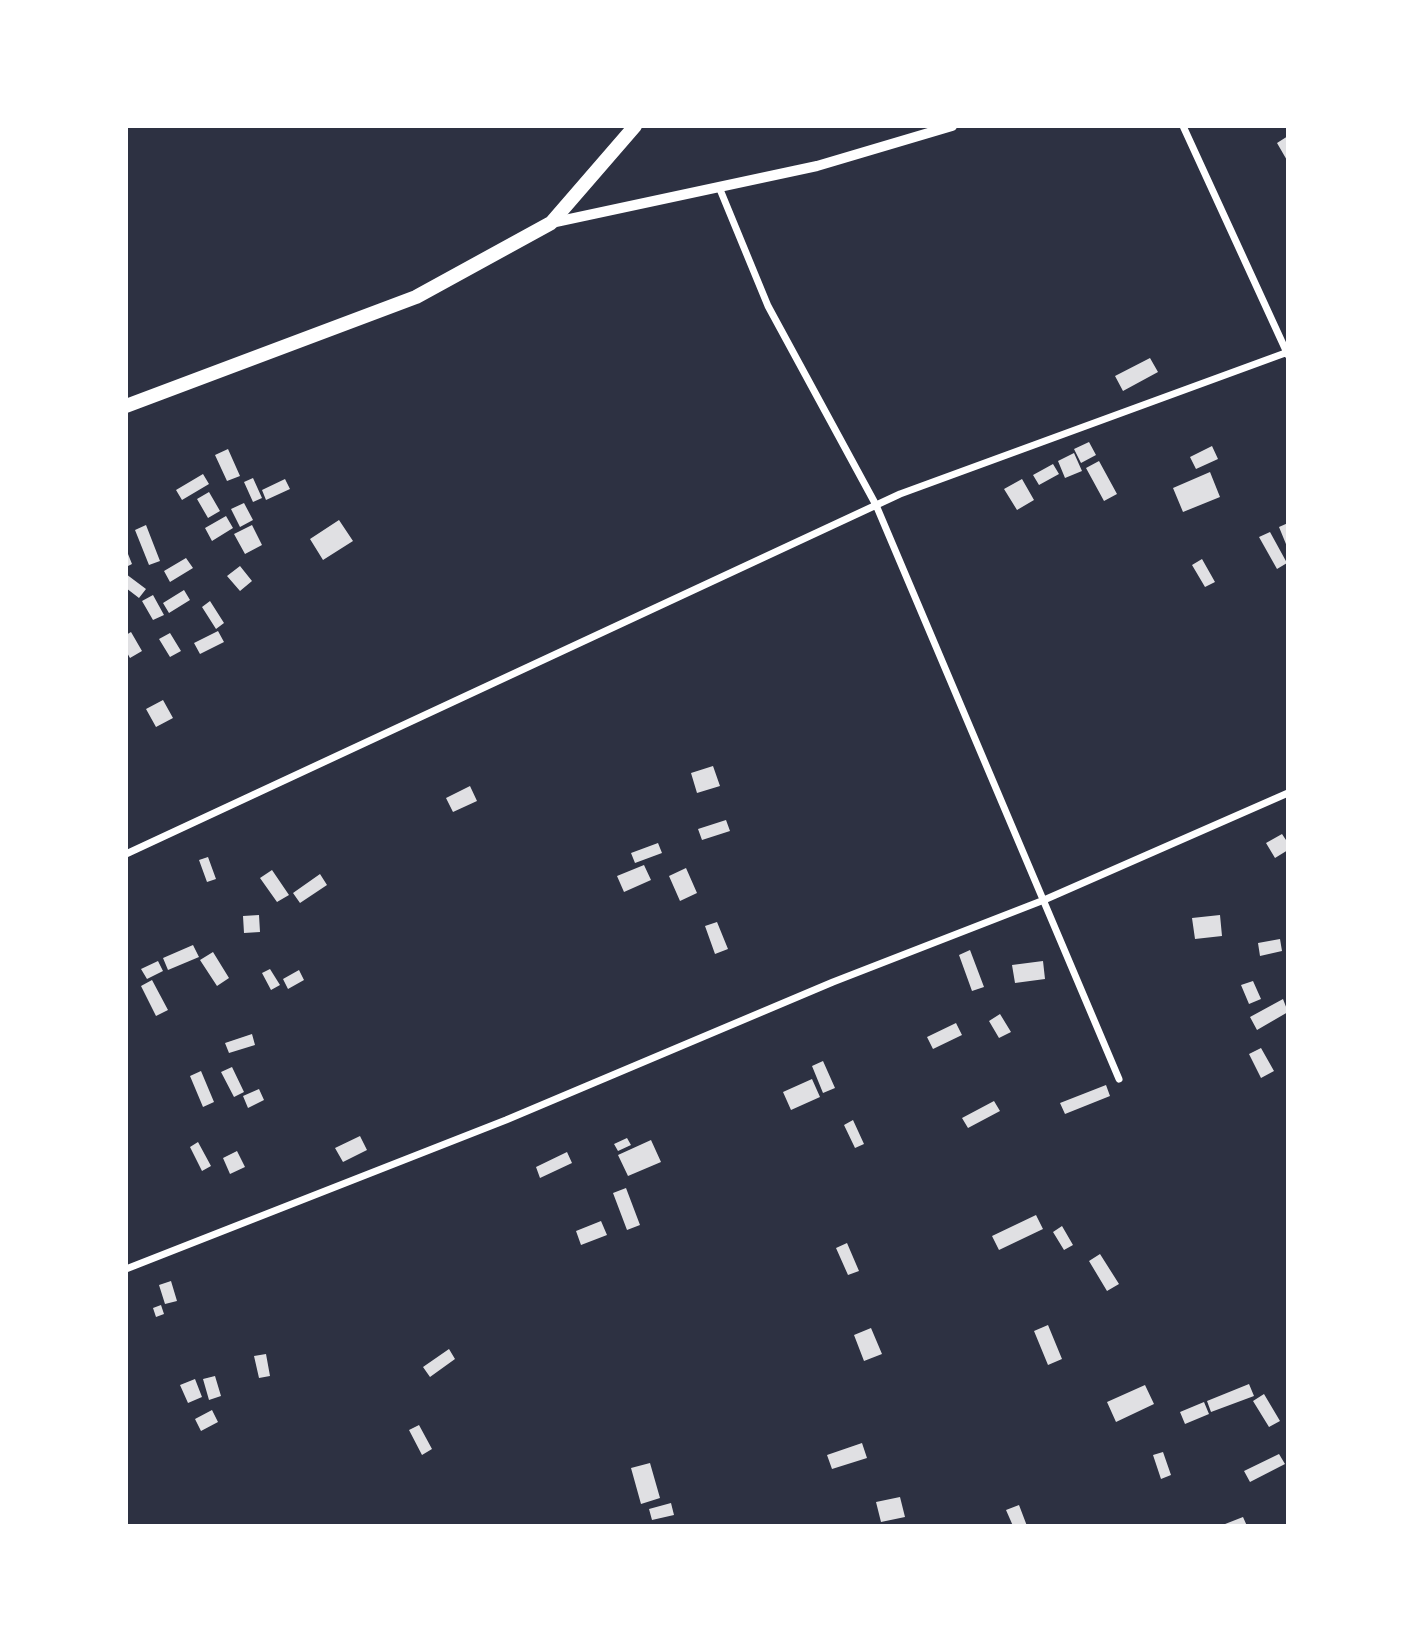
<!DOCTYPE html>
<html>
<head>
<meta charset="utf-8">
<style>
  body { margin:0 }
  #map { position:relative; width:1414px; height:1652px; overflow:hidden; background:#2d3142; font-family:Jost,sans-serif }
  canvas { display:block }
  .frame { position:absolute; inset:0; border:128px solid #fff; pointer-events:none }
</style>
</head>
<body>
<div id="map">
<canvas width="1414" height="1652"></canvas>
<div class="frame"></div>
</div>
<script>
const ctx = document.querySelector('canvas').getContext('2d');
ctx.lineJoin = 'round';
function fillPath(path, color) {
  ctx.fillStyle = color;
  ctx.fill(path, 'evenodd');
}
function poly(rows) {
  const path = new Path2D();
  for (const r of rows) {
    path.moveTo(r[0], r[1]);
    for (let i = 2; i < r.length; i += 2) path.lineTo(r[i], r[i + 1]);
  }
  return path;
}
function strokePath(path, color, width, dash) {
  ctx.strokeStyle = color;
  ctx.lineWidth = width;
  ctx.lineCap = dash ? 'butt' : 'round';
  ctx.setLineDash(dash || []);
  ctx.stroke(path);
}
fillPath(poly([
  [1288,136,1288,162,1277,143],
  [1150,358,1158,372,1123,391,1115,376],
  [1089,442,1096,455,1081,463,1074,449],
  [1212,446,1218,459,1196,469,1190,457],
  [228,449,240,476,227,481,215,455],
  [1074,453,1082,471,1065,478,1058,461],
  [1099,461,1117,494,1104,501,1086,468],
  [1053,464,1059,474,1039,485,1033,475],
  [1210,472,1220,497,1183,512,1173,488],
  [203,474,209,484,182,500,176,490],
  [253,478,262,498,253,502,244,482],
  [285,479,290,489,266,500,262,490],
  [1022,479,1034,500,1017,510,1004,489],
  [209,492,220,511,208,518,197,499],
  [244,503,253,520,240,527,231,509],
  [226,516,233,528,212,541,205,528],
  [339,520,353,541,323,560,310,539],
  [1288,523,1288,549,1279,527],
  [146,525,160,561,149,565,135,530],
  [252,525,262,545,245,554,234,534],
  [1270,532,1287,563,1277,569,1259,537],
  [128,554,132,564,126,567,126,555],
  [186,558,193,568,170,582,164,571],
  [1202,559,1215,582,1205,587,1192,565],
  [240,566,252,581,240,591,227,576],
  [126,574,146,589,139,598,126,588],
  [184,590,190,600,169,613,163,603],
  [153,595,164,615,153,620,142,601],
  [210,601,224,623,216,629,202,607],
  [218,631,224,642,200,654,194,643],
  [131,632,142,651,130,658,126,651,126,635],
  [170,633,181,651,170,657,159,639],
  [163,700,173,718,156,727,146,709],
  [713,766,720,786,697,793,691,773],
  [470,786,477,801,453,812,446,798],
  [726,820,730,831,702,840,698,829],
  [1282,834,1288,843,1288,850,1275,858,1266,843],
  [658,843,662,853,635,863,631,853],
  [208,857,216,879,207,882,199,860],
  [644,865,651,880,624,892,617,876],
  [686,868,697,893,680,901,669,876],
  [272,870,289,895,277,902,260,878],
  [320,874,327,885,300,903,293,893],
  [259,915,260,932,244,933,243,916],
  [1220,915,1222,936,1195,939,1192,918],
  [717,922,728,949,715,954,705,926],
  [1280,939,1282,951,1260,956,1258,943],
  [193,945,199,957,168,970,163,958],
  [970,950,984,987,972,991,959,955],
  [213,952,229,978,217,986,200,960],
  [158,961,163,971,147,979,141,969],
  [1043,961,1045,979,1015,983,1012,965],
  [270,969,280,985,271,990,262,973],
  [299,970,304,980,288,989,283,979],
  [152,980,168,1010,156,1016,141,986],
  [1253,981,1261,999,1249,1004,1241,985],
  [1283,999,1288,1012,1257,1030,1250,1017],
  [1000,1014,1011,1032,999,1038,989,1021],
  [956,1023,962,1035,933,1049,927,1037],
  [252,1034,255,1045,229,1053,225,1043],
  [1261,1048,1274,1071,1261,1078,1249,1054],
  [823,1061,835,1088,823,1093,812,1066],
  [232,1067,244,1092,234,1097,221,1072],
  [201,1071,214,1102,203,1107,190,1076],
  [812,1079,820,1097,791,1110,783,1092],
  [1106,1085,1110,1096,1065,1114,1060,1103],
  [259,1089,264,1100,248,1108,243,1096],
  [994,1101,1000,1111,968,1128,962,1118],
  [853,1120,864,1144,855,1148,844,1125],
  [360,1136,367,1150,343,1162,335,1148],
  [627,1138,631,1145,618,1151,614,1144],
  [651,1140,661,1162,628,1176,618,1155],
  [198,1142,211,1166,202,1171,190,1147],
  [237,1151,245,1167,230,1174,223,1158],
  [567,1152,572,1163,540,1178,536,1167],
  [626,1188,640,1225,627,1230,613,1193],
  [1036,1215,1043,1229,999,1250,992,1236],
  [601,1221,607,1235,581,1245,576,1231],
  [1062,1226,1073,1245,1064,1250,1053,1232],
  [847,1243,859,1271,848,1275,836,1248],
  [1100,1254,1119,1284,1107,1291,1089,1261],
  [171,1281,177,1301,165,1304,159,1285],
  [161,1305,164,1314,156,1317,153,1308],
  [1048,1325,1062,1359,1048,1365,1034,1331],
  [871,1328,882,1354,864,1361,854,1335],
  [449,1349,455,1359,430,1377,423,1367],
  [266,1354,270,1376,259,1378,254,1356],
  [215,1376,221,1396,209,1400,203,1379],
  [195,1379,202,1397,188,1403,180,1385],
  [1249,1384,1254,1396,1211,1412,1207,1401],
  [1145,1385,1154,1404,1116,1422,1107,1402],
  [1264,1394,1280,1421,1269,1427,1253,1401],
  [1204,1402,1209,1414,1185,1424,1180,1412],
  [212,1410,218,1422,201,1431,195,1419],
  [419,1425,432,1449,422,1455,409,1430],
  [862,1443,867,1458,832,1469,827,1455],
  [1163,1452,1171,1475,1161,1479,1153,1455],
  [1279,1454,1285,1464,1250,1482,1244,1471],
  [650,1463,660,1498,641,1504,631,1468],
  [900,1497,905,1517,881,1522,876,1502],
  [671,1503,674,1515,652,1520,649,1509],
  [1019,1505,1027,1526,1013,1526,1006,1510],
  [1243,1517,1247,1526,1220,1526]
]), '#e0e0e3');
strokePath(poly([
  [1183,126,1288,355],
  [719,187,768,306,876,505,1119,1079],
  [126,854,900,494,1288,352],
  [126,1269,506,1120,833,982,1044,900,1288,793]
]), '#fff', 7);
strokePath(poly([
  [551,223,817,166,952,126]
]), '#fff', 10);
strokePath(poly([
  [126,406,416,297,551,223,635,126]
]), '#fff', 14);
</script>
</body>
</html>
